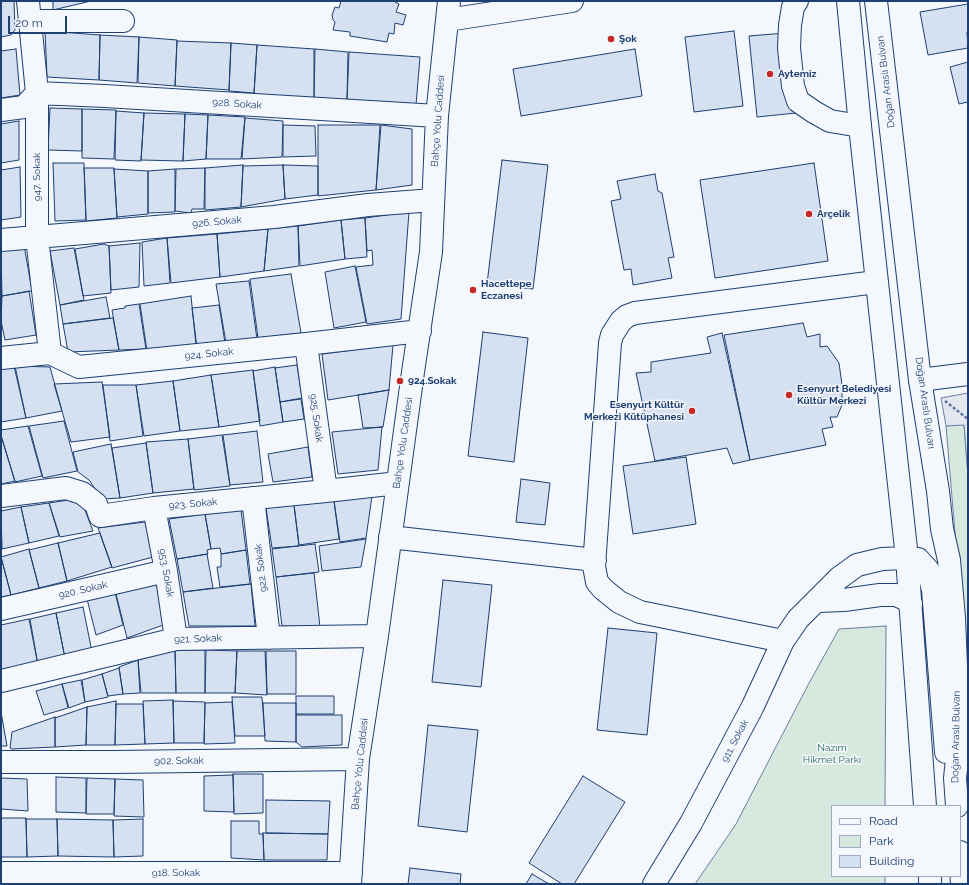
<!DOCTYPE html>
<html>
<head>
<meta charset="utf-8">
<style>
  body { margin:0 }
  #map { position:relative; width:969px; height:885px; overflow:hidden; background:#f4f7fb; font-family:Raleway,sans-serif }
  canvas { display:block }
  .frame { position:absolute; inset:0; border:2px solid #1d3f73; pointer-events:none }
  .legend { position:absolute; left:831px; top:805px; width:130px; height:72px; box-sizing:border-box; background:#f4f7fb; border:1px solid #9eadc5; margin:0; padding:5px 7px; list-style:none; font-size:12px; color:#1d3f73 }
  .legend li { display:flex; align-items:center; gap:8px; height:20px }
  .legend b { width:20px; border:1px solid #9eadc5 }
  .scale { position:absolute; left:8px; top:16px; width:59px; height:18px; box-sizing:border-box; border:2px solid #1d3f73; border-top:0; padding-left:5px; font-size:12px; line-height:14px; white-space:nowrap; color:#1d3f73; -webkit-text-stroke:3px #f4f7fb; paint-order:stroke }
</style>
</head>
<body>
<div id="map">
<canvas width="969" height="885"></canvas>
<div class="frame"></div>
<ul class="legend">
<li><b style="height:5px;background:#f4f7fb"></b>Road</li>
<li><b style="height:11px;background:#d7e8df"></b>Park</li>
<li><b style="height:11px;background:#d5e0f0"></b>Building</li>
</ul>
<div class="scale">20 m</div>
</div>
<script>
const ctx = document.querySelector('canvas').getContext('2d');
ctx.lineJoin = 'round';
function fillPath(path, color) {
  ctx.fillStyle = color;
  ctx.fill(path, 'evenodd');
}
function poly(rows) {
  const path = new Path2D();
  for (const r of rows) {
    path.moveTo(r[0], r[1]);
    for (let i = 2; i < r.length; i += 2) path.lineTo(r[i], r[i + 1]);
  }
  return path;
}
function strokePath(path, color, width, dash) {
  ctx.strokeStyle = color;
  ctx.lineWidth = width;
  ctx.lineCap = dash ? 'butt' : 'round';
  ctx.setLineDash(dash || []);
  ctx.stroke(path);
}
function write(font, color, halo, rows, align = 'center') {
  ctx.font = font + ' Raleway,sans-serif';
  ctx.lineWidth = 3;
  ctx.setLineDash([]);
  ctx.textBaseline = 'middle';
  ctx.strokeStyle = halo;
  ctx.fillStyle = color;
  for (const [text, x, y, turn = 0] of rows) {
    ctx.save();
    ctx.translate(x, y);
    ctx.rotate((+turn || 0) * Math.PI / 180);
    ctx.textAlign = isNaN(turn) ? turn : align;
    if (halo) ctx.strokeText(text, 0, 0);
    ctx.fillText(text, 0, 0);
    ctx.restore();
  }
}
const green = poly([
  [964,424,968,475,968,640,964,640,946,426,964,424],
  [886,626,885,806,832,806,832,876,885,876,885,884,695,884,736,824,808,685,839,629,886,626]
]);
fillPath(green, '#d7e8df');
strokePath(green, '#687fa3', 1);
const parking = poly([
  [968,393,968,475,964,425,946,426,941,398,968,393]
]);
fillPath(parking, '#e3e8f0');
strokePath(parking, '#687fa3', 1);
const building = poly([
  [1,1,14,1,15,30,11,35,1,37,1,1],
  [53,1,91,1,53,10,53,1],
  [341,1,395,1,395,2,399,4,396,12,406,15,403,25,395,23,394,34,389,33,387,42,350,36,350,32,333,30,335,22,333,20,332,15,335,7,339,8,341,1],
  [968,4,968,31,967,32,968,48,928,55,920,12,968,4],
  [45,31,100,35,99,80,47,77,45,31],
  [734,31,743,106,694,112,685,37,734,31],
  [798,32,806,112,757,117,749,36,798,32],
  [100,35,139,37,137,83,99,80,100,35],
  [139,37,177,40,175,86,138,83,139,37],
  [177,41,231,43,229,90,175,86,177,41],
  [231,43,257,45,254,93,229,91,231,43],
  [257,45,314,49,314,98,254,94,257,45],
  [16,49,20,95,1,98,1,51,16,49],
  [315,49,348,52,347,100,314,98,315,49],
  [635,49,642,96,521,116,513,69,635,49],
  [349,52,420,57,416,105,347,101,349,52],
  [968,62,968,102,959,104,950,67,968,62],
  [50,108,82,109,82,151,48,150,50,108],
  [82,109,116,110,114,159,82,158,82,109],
  [116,111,144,113,141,161,115,160,116,111],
  [144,113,185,114,183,161,141,160,144,113],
  [185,114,208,115,206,159,183,161,185,114],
  [208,115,245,117,241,159,206,159,208,115],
  [245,118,283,121,282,157,242,159,245,118],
  [19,121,19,160,1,163,1,124,19,121],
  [283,125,315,126,316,156,283,157,283,125],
  [318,125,380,125,376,190,318,196,318,125],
  [381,125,412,129,412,185,376,190,381,125],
  [502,160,548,165,533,289,487,284,502,160],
  [53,163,84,163,86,220,55,221,53,163],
  [814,163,828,261,715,278,700,180,814,163],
  [243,165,241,207,205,210,205,168,243,165],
  [283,165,318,166,318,195,285,199,283,165],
  [283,165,285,199,241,207,243,166,283,165],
  [20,167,21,217,1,220,1,170,20,167],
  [84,168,114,168,117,218,86,221,84,168],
  [205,168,204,209,192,209,191,213,175,211,176,169,205,168],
  [114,169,148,171,148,214,117,217,114,169],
  [175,169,175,212,148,213,148,171,175,169],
  [655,174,658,191,662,193,674,257,668,258,672,278,633,285,631,269,624,270,611,201,621,199,617,181,655,174],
  [409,212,401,319,367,324,356,267,373,265,372,250,367,251,365,218,409,212],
  [365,218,367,257,345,259,341,220,365,218],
  [341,220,345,259,300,266,298,226,341,220],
  [298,226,299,266,264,271,268,229,298,226],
  [268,229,264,271,220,277,217,234,268,229],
  [217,234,220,277,171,283,167,238,217,234],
  [167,238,170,283,144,286,142,242,167,238],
  [140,243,139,287,111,290,109,246,140,243],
  [104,244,109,246,111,293,83,296,75,249,104,244],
  [24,245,32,291,2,296,1,249,24,245],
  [74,248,84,300,60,305,50,251,74,248],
  [355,266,366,322,334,328,325,272,355,266],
  [291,274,301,333,258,338,250,279,291,274],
  [249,281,257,339,226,343,216,284,249,281],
  [29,291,36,335,5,340,1,321,2,296,29,291],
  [191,296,196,345,147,351,140,304,191,296],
  [106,297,110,318,63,324,60,305,106,297],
  [139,304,146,349,119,350,112,310,125,308,125,306,139,304],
  [219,305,225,343,197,348,192,308,219,305],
  [113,318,119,350,68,352,63,324,113,318],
  [803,323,807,337,820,334,820,347,827,346,839,363,842,385,842,405,837,417,830,417,833,427,822,429,826,445,750,460,724,335,803,323],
  [483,332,528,338,514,462,468,456,483,332],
  [722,333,750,460,733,464,727,448,655,461,636,373,651,372,651,362,711,353,707,337,722,333],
  [393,345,389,390,328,400,322,354,393,345],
  [297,365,302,398,280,402,275,368,297,365],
  [14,366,26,418,1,422,1,368,14,366],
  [15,366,50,367,62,411,26,418,15,366],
  [275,367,283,422,260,426,253,371,275,367],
  [253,370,260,421,219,427,211,375,253,370],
  [211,375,219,427,180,431,173,381,211,375],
  [173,381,180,431,144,436,136,385,173,381],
  [102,382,110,437,71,442,54,384,102,382],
  [103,385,136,385,143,436,110,441,103,385],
  [389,390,383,427,363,428,358,395,389,390],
  [301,399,304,419,283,422,280,402,301,399],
  [64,421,77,471,43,478,29,426,64,421],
  [28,426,42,476,15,482,1,435,1,430,28,426],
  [382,427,378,470,338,474,332,432,382,427],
  [257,431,263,482,230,485,223,435,257,431],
  [222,435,230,486,194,490,188,439,222,435],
  [1,436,15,481,1,484,1,436],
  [188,439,194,489,153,493,146,442,188,439],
  [146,443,153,493,120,498,112,448,146,443],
  [111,444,120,498,102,499,89,480,78,472,73,452,111,444],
  [308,447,312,477,273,482,268,454,308,447],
  [686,457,696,524,633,534,623,466,686,457],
  [521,479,550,483,545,525,516,522,521,479],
  [372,496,366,538,340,542,334,501,372,496],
  [75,499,83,505,93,531,60,537,49,503,75,499],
  [334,501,339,539,299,545,294,505,334,501],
  [49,503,59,536,29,543,21,507,49,503],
  [294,505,299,546,272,548,266,508,294,505],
  [21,507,29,543,2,549,1,511,21,507],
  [241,510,246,550,221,554,220,548,211,549,205,514,241,510],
  [205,514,211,549,207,550,208,554,177,559,169,519,205,514],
  [145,522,153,557,112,568,98,528,145,522],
  [100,533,112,567,67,581,58,543,100,533],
  [366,539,361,567,322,571,319,546,366,539],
  [58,543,67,581,39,588,29,550,58,543],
  [315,544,319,572,276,577,272,549,315,544],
  [29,549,39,588,11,595,1,557,29,549],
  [246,550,250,584,220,587,217,567,221,567,221,554,246,550],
  [207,554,213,588,183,592,177,559,207,554],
  [1,557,11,595,1,597,1,557],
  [314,573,320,627,282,626,276,577,314,573],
  [443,580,492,585,481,687,432,682,443,580],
  [156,582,166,624,127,638,115,590,156,582],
  [251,584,255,626,189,626,183,592,251,584],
  [114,588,123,625,96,635,87,599,114,588],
  [83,607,92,652,65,658,56,613,83,607],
  [56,613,65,658,38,665,30,619,56,613],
  [29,619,38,665,1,674,1,625,29,619],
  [608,628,657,633,647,735,597,730,608,628],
  [175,650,205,650,205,693,176,693,175,650],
  [175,650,176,693,141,693,138,660,175,650],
  [206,650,237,651,235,693,205,693,206,650],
  [237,651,265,651,267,695,235,693,237,651],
  [266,651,296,651,296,694,267,694,266,651],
  [138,660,140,693,123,694,119,667,138,660],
  [119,668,123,694,108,696,102,674,119,668],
  [102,674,108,697,85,702,82,680,102,674],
  [81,680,85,702,69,708,62,684,81,680],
  [62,684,68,708,44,715,36,691,62,684],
  [296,696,334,696,334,714,296,714,296,696],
  [232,697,262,697,265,736,235,736,232,697],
  [173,700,174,743,145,744,143,701,173,700],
  [116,701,115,745,86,745,87,707,116,701],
  [173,701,205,702,204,743,174,743,173,701],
  [232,702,235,743,204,744,205,703,232,702],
  [263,703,296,703,296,742,265,741,263,703],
  [116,704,143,704,145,744,115,745,116,704],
  [87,707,86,745,55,747,55,718,87,707],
  [1,712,7,746,1,746,1,712],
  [296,715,342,715,342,745,302,747,296,742,296,715],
  [55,717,55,747,12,749,10,748,12,732,55,717],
  [428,725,478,730,467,832,418,826,428,725],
  [233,774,263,774,263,813,234,814,233,774],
  [233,775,234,812,204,811,204,776,233,775],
  [583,776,625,802,574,884,562,884,529,863,583,776],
  [56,777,86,778,86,813,56,812,56,777],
  [1,778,27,779,28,811,1,809,1,778],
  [87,778,115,779,114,814,86,814,87,778],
  [115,779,143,780,144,817,114,816,115,779],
  [266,800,330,801,328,834,266,833,266,800],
  [1,818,26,818,27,857,1,857,1,818],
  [26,819,57,819,58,856,27,857,26,819],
  [57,819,113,820,114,857,58,856,57,819],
  [143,819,143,856,114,857,113,820,143,819],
  [231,821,259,821,259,834,263,834,264,860,231,858,231,821],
  [263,833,328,834,327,860,264,860,263,833],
  [410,868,461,874,460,884,408,884,410,868],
  [532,874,549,884,526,884,532,874]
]);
fillPath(building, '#d5e0f0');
strokePath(building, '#1d3f73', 1);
const minor = poly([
  [28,1,37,93,37,237,50,353],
  [797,1,793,7,790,25,789,48,793,86,798,101,814,112,830,121,860,126],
  [447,20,572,1],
  [30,21,123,21],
  [1,110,24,107,37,93,105,96,437,116],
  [1,240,274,217,368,205,433,200],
  [306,344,326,491],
  [1,358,50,353,79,367,306,344,420,331],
  [920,380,968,374],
  [1,496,66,488,82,493,96,504,100,516,154,508,326,491,398,483],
  [253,498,269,638],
  [154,508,166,571,176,639],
  [390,537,595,560],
  [818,601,844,600,880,595,896,595,905,599,911,604],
  [1,609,166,571],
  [783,641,640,612,619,602,603,589,597,582,594,566,610,343,612,335,621,321,627,316,635,313,876,282],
  [1,681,176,639,377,636],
  [1,762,114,762,358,759],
  [1,873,351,873],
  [350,884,358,759,377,636,413,372,431,252,437,116,449,1],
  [654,884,691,823,753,706,783,641,798,619,839,578,857,565,882,559,907,558]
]);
const major = poly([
  [848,1,860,126,907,558,925,806],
  [876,1,920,380,938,491,942,529,949,560,954,618,958,714,958,750,955,778,957,806],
  [907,558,918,559,928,570,933,590,946,752],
  [960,852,962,884],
  [930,876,930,884]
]);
strokePath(minor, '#1d3f73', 24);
strokePath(major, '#1d3f73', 24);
strokePath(poly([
  [945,401,968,419]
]), '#5e769c', 2.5, [3, 2]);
strokePath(minor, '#f4f7fb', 22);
strokePath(major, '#f4f7fb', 22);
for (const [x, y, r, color] of [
  [611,39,4,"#c62828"],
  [770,74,4,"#c62828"],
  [809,214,4,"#c62828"],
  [473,290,4,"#c62828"],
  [400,381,4,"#c62828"],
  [789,395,4,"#c62828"],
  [692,411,4,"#c62828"]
]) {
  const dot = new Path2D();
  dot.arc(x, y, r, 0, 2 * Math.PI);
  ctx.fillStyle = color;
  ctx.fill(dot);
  strokePath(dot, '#f4f7fb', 1.5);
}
write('bold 10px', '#1d3f73', '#f4f7fb', [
  ["Şok",619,39],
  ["Aytemiz",778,74],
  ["Arçelik",817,214],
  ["Hacettepe",481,284],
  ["Eczanesi",481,296],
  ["924.Sokak",408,381],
  ["Esenyurt Belediyesi",797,389],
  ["Kültür Merkezi",797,401],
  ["Esenyurt Kültür",684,405,"right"],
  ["Merkezi Kütüphanesi",684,417,"right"]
], 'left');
write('10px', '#1d3f73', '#f4f7fb', [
  ["Doğan Araslı Bulvarı",886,82,-97],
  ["928. Sokak",237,104,4],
  ["Bahçe Yolu Caddesi",438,121,-86],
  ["947. Sokak",37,177,-90],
  ["926. Sokak",217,222,-5],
  ["924. Sokak",209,354,-6],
  ["Doğan Araslı Bulvarı",925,403,82],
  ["925. Sokak",316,418,82],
  ["Bahçe Yolu Caddesi",403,443,-82],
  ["923. Sokak",193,504,-5],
  ["922. Sokak",261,568,-97],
  ["953. Sokak",166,573,80],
  ["920. Sokak",83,590,-13],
  ["921. Sokak",198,639,-2],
  ["Doğan Araslı Bulvarı",956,737,-89],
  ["911. Sokak",735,741,-62],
  ["902. Sokak",179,761,-1],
  ["Bahçe Yolu Caddesi",360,764,-84],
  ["918. Sokak",176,873]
]);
write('10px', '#2c6c60', '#f4f7fb', [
  ["Nazım",832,748],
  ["Hikmet Parkı",832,760]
]);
</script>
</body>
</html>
